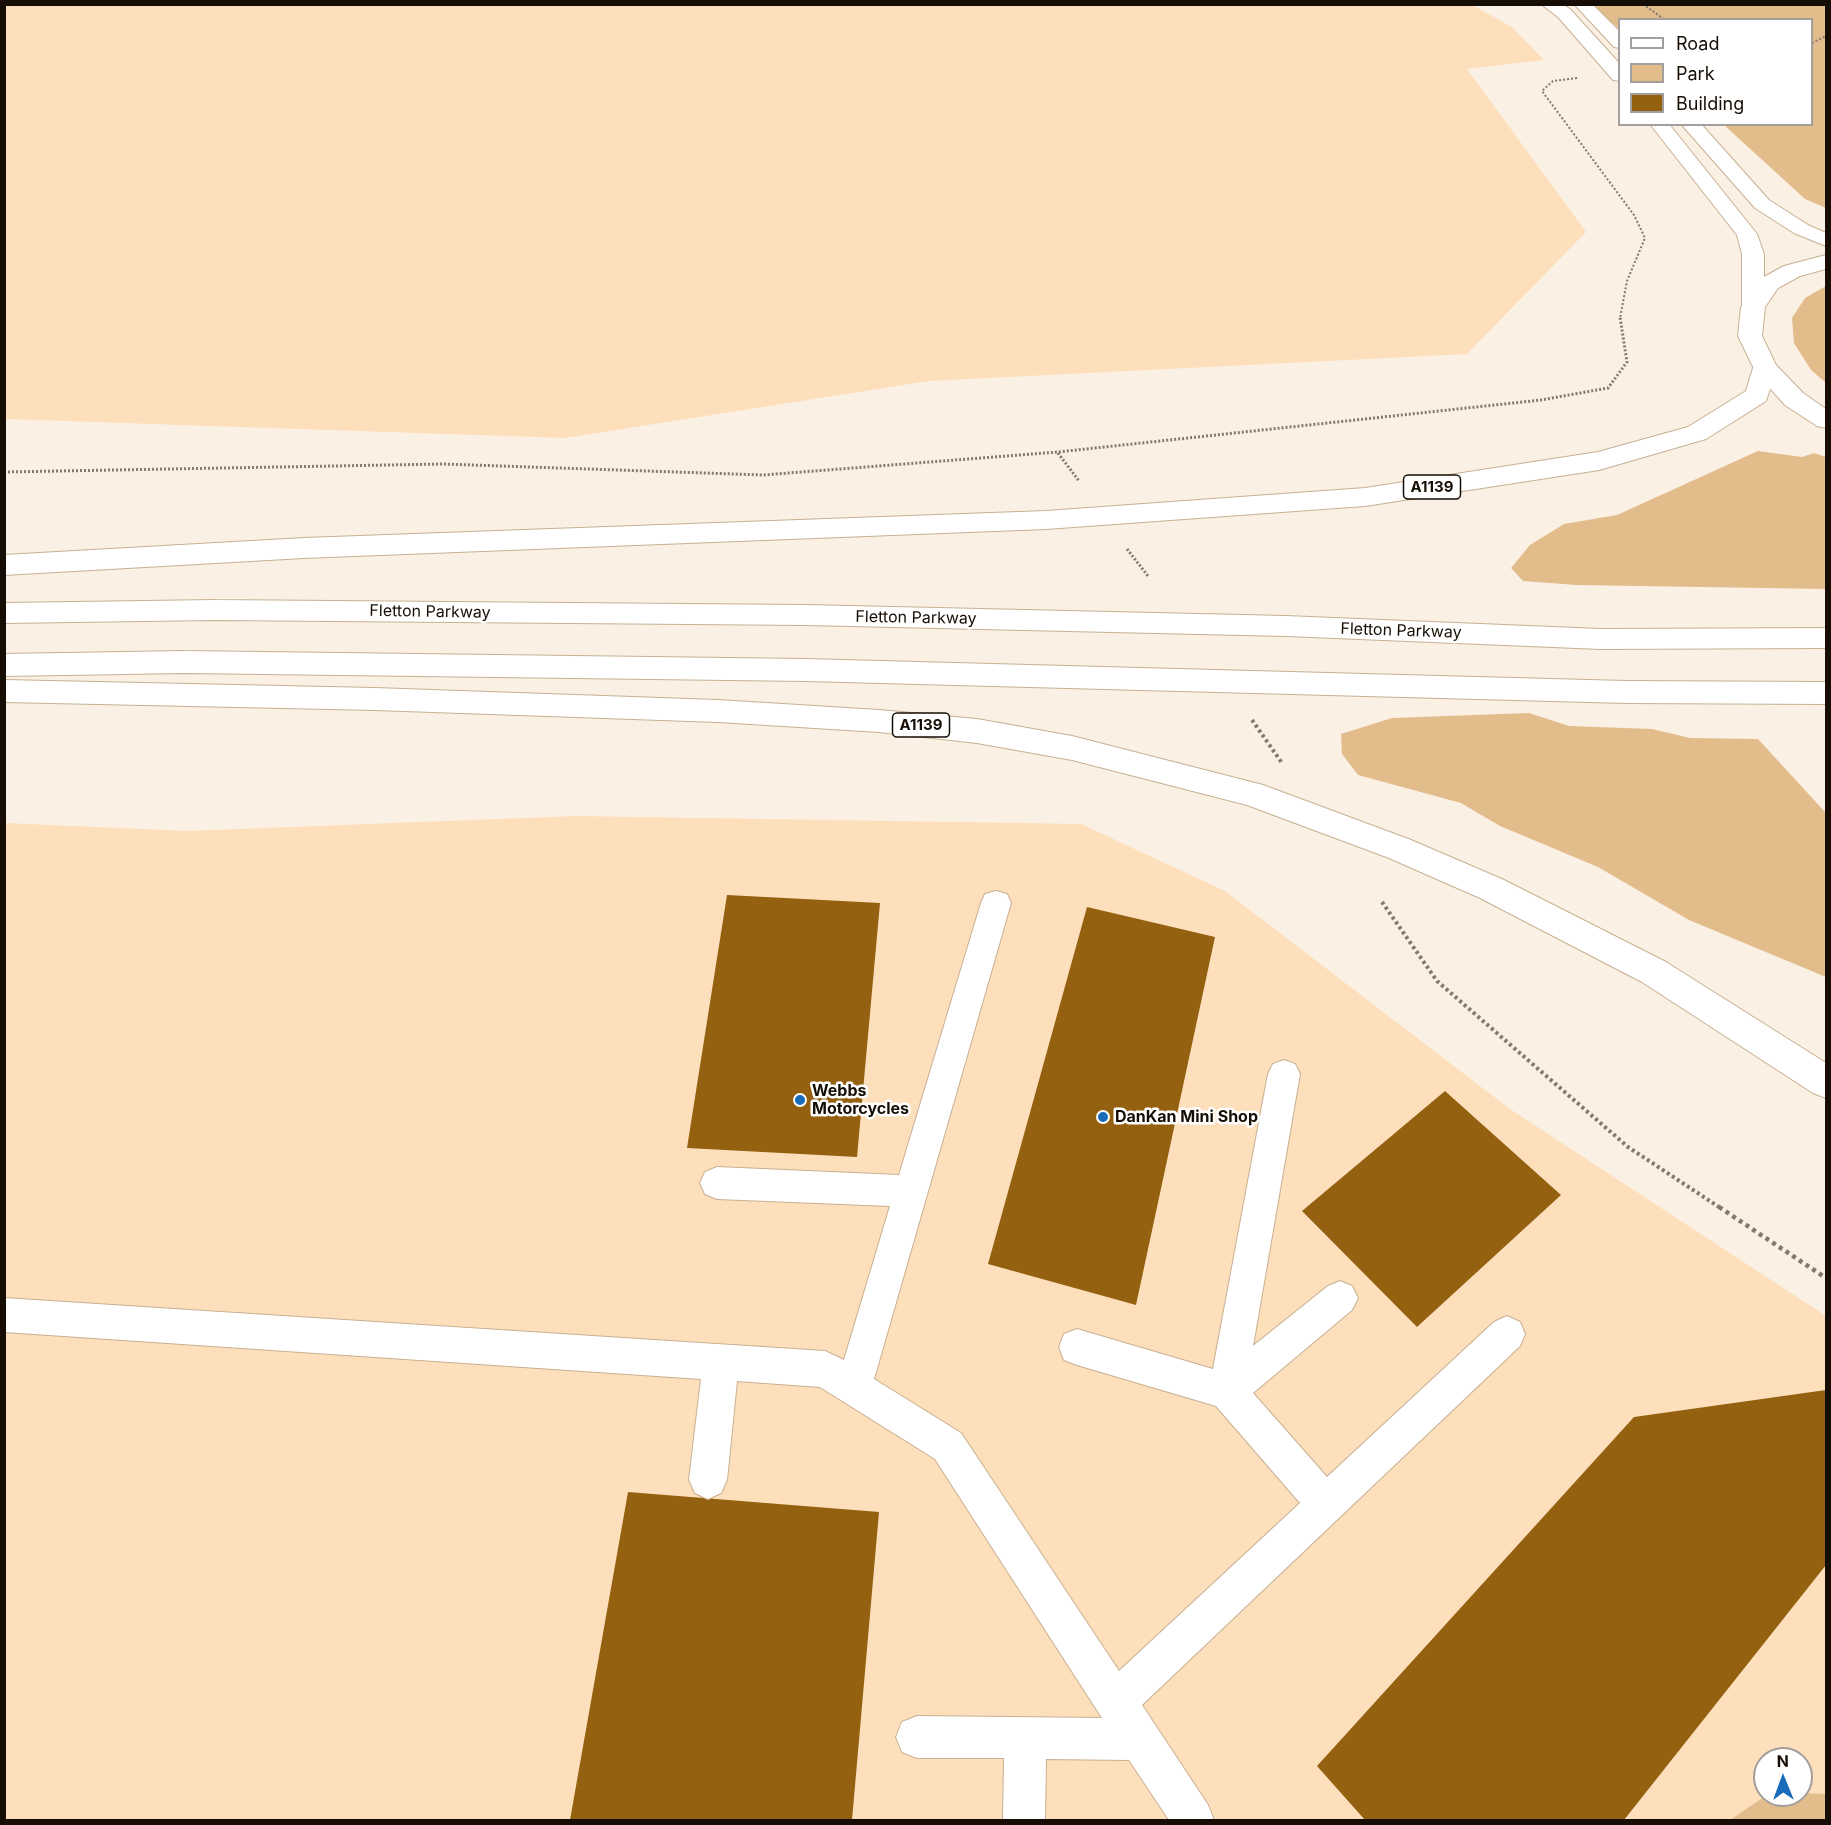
<!DOCTYPE html>
<html>
<head>
<meta charset="utf-8">
<style>
  body { margin:0 }
  #map { position:relative; width:1831px; height:1825px; overflow:hidden; background:#fbf0e4; font-family:Inter,sans-serif }
  canvas { display:block }
  .frame { position:absolute; inset:0; border:6px solid #160d04; pointer-events:none }
  .legend { position:absolute; left:1618px; top:18px; width:195px; height:108px; box-sizing:border-box; background:#fff; border:2px solid #a29e9b; margin:0; padding:8px 10px; list-style:none; font-size:18px; color:#160d04 }
  .legend li { display:flex; align-items:center; gap:12px; height:30px }
  .legend b { width:30px; border:2px solid #a29e9b }
  .north { position:absolute; left:1753px; top:1747px; width:60px; height:60px; box-sizing:border-box; background:#fff; border:2px solid #a29e9b; border-radius:50%; rotate:359deg; font-size:16px; font-weight:700; line-height:24px; text-align:center; color:#160d04 }
  .north::after { content:''; display:block; margin:auto; width:21px; height:27px; background:#186cba; clip-path:polygon(50% 0,100% 100%,50% 72%,0 100%) }
</style>
</head>
<body>
<div id="map">
<canvas width="1831" height="1825"></canvas>
<div class="frame"></div>
<ul class="legend">
<li><b style="height:8px;background:#fff"></b>Road</li>
<li><b style="height:16px;background:#e3bc8c"></b>Park</li>
<li><b style="height:16px;background:#946111"></b>Building</li>
</ul>
<div class="north">N</div>
</div>
<script>
const ctx = document.querySelector('canvas').getContext('2d');
ctx.lineJoin = 'round';
function fillPath(path, color) {
  ctx.fillStyle = color;
  ctx.fill(path, 'evenodd');
}
function poly(rows) {
  const path = new Path2D();
  for (const r of rows) {
    path.moveTo(r[0], r[1]);
    for (let i = 2; i < r.length; i += 2) path.lineTo(r[i], r[i + 1]);
  }
  return path;
}
function strokePath(path, color, width, dash) {
  ctx.strokeStyle = color;
  ctx.lineWidth = width;
  ctx.lineCap = dash ? 'butt' : 'round';
  ctx.setLineDash(dash || []);
  ctx.stroke(path);
}
function write(font, color, halo, rows, align = 'center') {
  ctx.font = font + ' Inter,sans-serif';
  ctx.lineWidth = 5;
  ctx.setLineDash([]);
  ctx.textBaseline = 'middle';
  ctx.strokeStyle = halo;
  ctx.fillStyle = color;
  for (const [text, x, y, turn = 0] of rows) {
    ctx.save();
    ctx.translate(x, y);
    ctx.rotate((+turn || 0) * Math.PI / 180);
    ctx.textAlign = isNaN(turn) ? turn : align;
    if (halo) ctx.strokeText(text, 0, 0);
    ctx.fillText(text, 0, 0);
    ctx.restore();
  }
}
fillPath(poly([
  [5,4,1472,5,1512,27,1544,60,1467,69,1586,232,1467,354,929,381,565,438,5,419],
  [576,816,1081,824,1225,891,1510,1109,1826,1316,1826,1820,5,1820,5,823,187,831],
  [1765,1759,1801,1759,1801,1795,1765,1795]
]), '#fedfbb');
fillPath(poly([
  [1593,5,1826,5,1826,208,1805,199,1724,125,1812,124,1812,20,1620,20,1619,29],
  [1826,286,1826,383,1811,370,1794,343,1792,318,1805,298],
  [1758,451,1802,457,1814,453,1826,457,1826,589,1577,585,1523,581,1511,568,1530,545,1564,524,1617,515],
  [1529,713,1569,726,1652,729,1690,738,1758,739,1826,813,1826,977,1689,920,1598,867,1500,826,1461,803,1358,775,1342,754,1341,734,1392,718],
  [1801,1793,1826,1794,1826,1820,1730,1820,1767,1795,1801,1795]
]), '#e3bc8c');
fillPath(poly([
  [727,895,880,903,857,1157,687,1148],
  [1087,907,1215,937,1136,1305,988,1264],
  [1445,1091,1561,1195,1417,1327,1302,1211],
  [1826,1390,1826,1565,1624,1820,1365,1820,1317,1766,1634,1417],
  [628,1492,879,1512,852,1820,570,1820]
]), '#946111');
const service = poly([
  [1541,4,1562,4,1570,9,1620,64,1620,81,1613,80,1558,17,1541,4],
  [1574,4,1592,4,1620,32,1620,48,1614,47,1574,4],
  [1650,124,1669,124,1757,234,1764,254,1764,307,1761,312,1745,312,1742,307,1742,254,1737,235,1650,124],
  [1681,124,1701,124,1769,200,1808,225,1826,233,1826,246,1794,233,1755,208,1681,124],
  [996,891,1007,894,1011,903,874,1379,961,1433,1119,1671,1300,1503,1216,1406,1077,1365,1064,1360,1059,1347,1064,1334,1077,1329,1213,1369,1268,1074,1273,1064,1284,1060,1295,1064,1300,1074,1253,1346,1328,1286,1340,1281,1352,1286,1358,1298,1352,1310,1253,1393,1327,1477,1494,1322,1507,1316,1520,1322,1525,1334,1520,1346,1142,1705,1208,1805,1214,1820,1169,1820,1129,1760,1046,1759,1045,1820,1003,1820,1004,1758,917,1758,902,1752,896,1737,902,1722,917,1716,1102,1718,935,1459,820,1387,737,1381,727,1480,721,1493,708,1499,695,1493,689,1480,701,1379,4,1332,4,1298,825,1351,844,1360,890,1206,717,1199,705,1194,700,1183,705,1172,717,1167,899,1175,981,903,985,894,996,891]
]);
const primary = poly([
  [1826,255,1826,269,1800,276,1778,288,1765,307,1762,336,1776,365,1803,393,1826,409,1826,428,1817,426,1785,405,1756,373,1738,336,1741,307,1762,278,1784,266,1826,255]
]);
const trunk = poly([
  [1765,360,1774,363,1777,368,1766,401,1706,439,1599,470,1365,506,1046,529,304,558,4,575,4,555,304,538,1046,511,1365,488,1598,452,1688,427,1746,391,1753,368,1756,363,1765,360],
  [215,600,806,605,1286,616,1601,629,1826,628,1826,648,1601,649,1286,636,806,625,215,620,4,623,4,603,215,600],
  [185,651,806,659,1626,681,1826,682,1826,704,1626,703,806,681,185,673,4,676,4,654,185,651],
  [4,680,375,688,718,700,879,710,977,719,1072,736,1263,785,1411,840,1504,880,1666,962,1826,1063,1826,1098,1813,1093,1642,982,1480,898,1389,858,1247,805,1072,760,977,743,879,732,718,722,375,710,4,702,4,680]
]);
strokePath(service, '#c8b092', 2);
strokePath(primary, '#c8b092', 2);
strokePath(trunk, '#c8b092', 2);
strokePath(poly([
  [1643,4,1665,20],
  [1812,43,1826,36],
  [1577,78,1553,81,1542,91,1634,215,1645,238,1627,281,1620,318]
]), '#83796f', 2, [2, 2]);
strokePath(poly([
  [1058,453,1079,481],
  [4,472,443,464,763,475,1058,452,1541,400,1608,388,1627,362,1620,317],
  [1127,549,1148,576]
]), '#83796f', 3, [2, 2]);
strokePath(poly([
  [1252,720,1282,763],
  [1382,902,1437,981,1628,1147,1722,1209]
]), '#83796f', 4, [3, 3]);
strokePath(poly([
  [1719,1207,1826,1278]
]), '#83796f', 4.5, [4, 4]);
fillPath(service, '#fff');
fillPath(primary, '#fff');
fillPath(trunk, '#fff');
for (const [x, y, r, color] of [
  [800,1100,6,"#186cba"],
  [1103,1117,6,"#186cba"]
]) {
  const dot = new Path2D();
  dot.arc(x, y, r, 0, 2 * Math.PI);
  ctx.fillStyle = color;
  ctx.fill(dot);
  strokePath(dot, '#fff', 2);
}
for (const [x, y, w] of [
  [1432,487,57],
  [921,725,57]
]) {
  const box = new Path2D();
  box.roundRect(x - w / 2, y - 12, w, 24, 4.5);
  ctx.fillStyle = '#fff';
  ctx.fill(box);
  strokePath(box, '#160d04', 1.5);
}
write('bold 15px', '#160d04', null, [
  ["A1139",1432,487],
  ["A1139",921,725]
]);
write('16px', '#160d04', '#fff', [
  ["Fletton Parkway",430,612,1],
  ["Fletton Parkway",916,618,1],
  ["Fletton Parkway",1401,631,2]
]);
write('bold 16px', '#160d04', '#fff', [
  ["Webbs",812,1091],
  ["Motorcycles",812,1109],
  ["DanKan Mini Shop",1115,1117]
], 'left');
</script>
</body>
</html>
